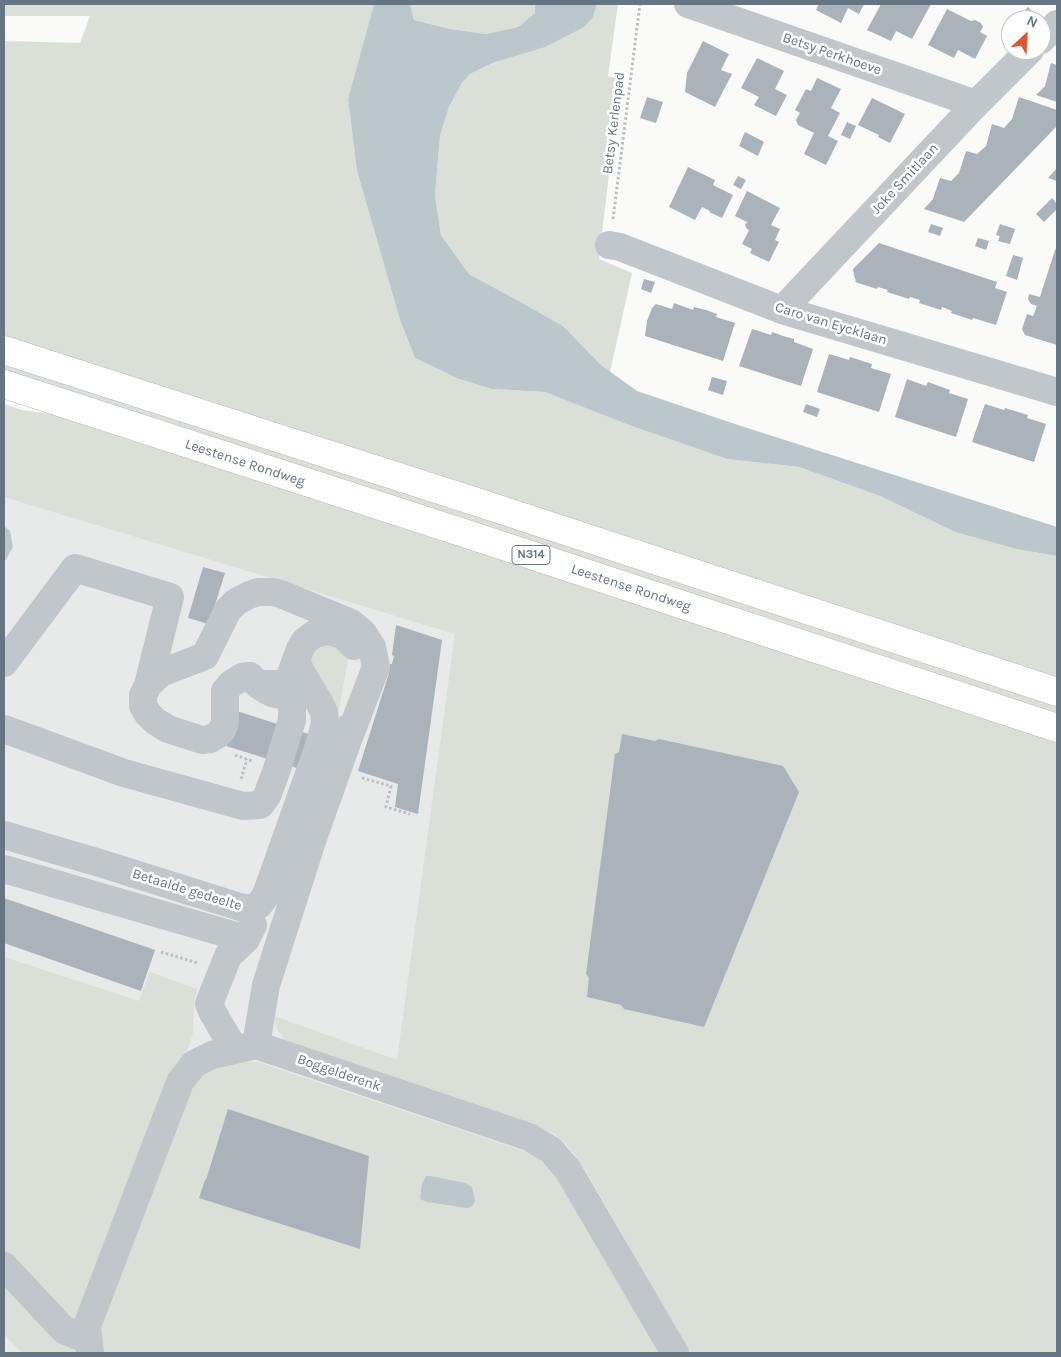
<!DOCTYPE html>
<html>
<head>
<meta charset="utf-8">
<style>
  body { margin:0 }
  #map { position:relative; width:1061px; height:1357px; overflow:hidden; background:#fafaf8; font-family:Karla,sans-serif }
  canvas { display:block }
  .frame { position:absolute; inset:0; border:5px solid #657682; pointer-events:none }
  .north { position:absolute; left:1001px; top:10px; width:50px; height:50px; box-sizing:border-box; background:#fff; border:1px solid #c1c8cd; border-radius:50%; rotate:25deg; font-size:14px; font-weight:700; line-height:20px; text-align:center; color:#657682 }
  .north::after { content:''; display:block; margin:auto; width:18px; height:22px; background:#e25530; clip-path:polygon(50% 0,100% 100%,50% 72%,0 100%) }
</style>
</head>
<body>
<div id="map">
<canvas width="1061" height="1357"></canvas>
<div class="frame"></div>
<div class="north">N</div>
</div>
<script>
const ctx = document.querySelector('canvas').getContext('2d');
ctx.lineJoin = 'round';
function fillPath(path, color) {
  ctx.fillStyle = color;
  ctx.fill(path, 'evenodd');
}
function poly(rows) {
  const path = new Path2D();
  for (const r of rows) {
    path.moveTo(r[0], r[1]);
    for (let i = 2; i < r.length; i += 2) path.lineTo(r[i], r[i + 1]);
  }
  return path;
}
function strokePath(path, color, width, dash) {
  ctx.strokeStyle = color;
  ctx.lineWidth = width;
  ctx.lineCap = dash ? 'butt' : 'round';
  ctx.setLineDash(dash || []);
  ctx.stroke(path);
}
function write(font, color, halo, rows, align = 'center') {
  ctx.font = font + ' Karla,sans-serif';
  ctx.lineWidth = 5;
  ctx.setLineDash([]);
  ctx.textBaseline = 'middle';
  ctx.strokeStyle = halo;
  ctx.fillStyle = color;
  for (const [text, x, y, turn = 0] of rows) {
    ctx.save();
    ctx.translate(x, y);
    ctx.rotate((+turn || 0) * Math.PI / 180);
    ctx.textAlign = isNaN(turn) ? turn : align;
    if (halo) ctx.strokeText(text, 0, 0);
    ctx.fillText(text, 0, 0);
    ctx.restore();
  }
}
fillPath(poly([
  [4,476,496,625,592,1115,725,1353,4,1353]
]), '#e8e9e9');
fillPath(poly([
  [4,4,374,4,348,99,357,171,400,320,415,358,459,379,492,389,545,392,626,424,727,459,799,467,880,496,955,532,1016,549,1057,556,1057,683,4,342,4,41,80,43,90,16,4,16],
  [410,4,535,4,535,13,518,27,486,34,450,29,414,20],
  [597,4,618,4,608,76,620,80,599,259,632,273,610,372,601,365,563,326,517,300,469,274,441,235,435,195,440,136,449,107,462,83,470,74,593,17],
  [4,359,1057,701,1057,720,4,379],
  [4,404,22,410,80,418,472,544,1057,742,1057,1353,691,1353,584,1168,575,1155,566,1144,554,1134,540,1128,286,1042,276,1028,274,1016,397,1060,455,634,4,497],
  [320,644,341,646,348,659,334,737,307,661],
  [4,957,139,1001,150,972,197,989,194,1005,193,1032,190,1044,185,1053,171,1072,166,1081,73,1336,76,1353,22,1353,4,1334],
  [237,1061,258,1062,535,1155,554,1171,661,1353,102,1353,99,1325,187,1097,200,1078,217,1066]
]), '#dadfd7');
fillPath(poly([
  [374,4,410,4,414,20,450,29,486,34,518,27,535,13,535,4,597,4,593,17,584,27,545,47,495,62,470,74,462,83,449,107,440,136,435,195,441,235,469,274,517,300,563,326,601,365,637,391,738,425,1057,527,1057,556,1016,549,955,532,880,496,799,467,727,459,626,424,545,392,492,389,459,379,415,358,400,320,357,171,348,99],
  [4,526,10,531,13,547,4,563],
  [426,1176,430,1176,465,1183,472,1187,475,1201,472,1206,467,1208,427,1202,420,1199,422,1184]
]), '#bbc7cb');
fillPath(poly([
  [819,4,864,4,859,14,848,8,841,23,816,10],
  [881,4,931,4,912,39,896,31,891,41,867,30],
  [1028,7,1033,12,1026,20,1012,20,1020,11,1022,13],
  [947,9,971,21,975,20,981,23,983,27,980,32,987,36,975,59,958,50,954,58,928,45],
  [703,41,729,54,721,70,732,74,715,107,685,92,687,73],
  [757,58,784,71,775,89,787,95,776,116,754,105,759,97,741,88],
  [1051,63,1057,65,1057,102,1036,95,1045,86],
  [817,78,841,89,831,108,840,113,828,136,838,141,826,165,804,154,814,133,798,125,796,120,800,113,795,110,806,89,811,91],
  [647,97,663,102,656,123,640,118],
  [1019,97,1057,110,1057,126,964,222,924,209,933,199,940,178,951,181,959,173,966,151,977,154,986,146,992,124,1004,128,1012,119],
  [872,98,905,114,890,143,878,137,879,135,858,125],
  [847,122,856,126,850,139,841,135],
  [745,132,764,142,758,156,739,146],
  [688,167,715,180,713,185,733,195,722,218,709,212,710,211,702,207,695,220,669,207],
  [1057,168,1057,181,1048,178],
  [738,176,746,180,741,189,733,185],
  [747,191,780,208,771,225,780,229,775,240,779,242,769,262,750,253,752,249,742,244,749,230,747,229,745,225,747,222,735,216],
  [1052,198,1057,204,1057,209,1044,222,1036,214],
  [931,224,943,228,940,236,928,232],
  [1000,224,1015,229,1010,244,998,241,1000,236,996,235],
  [978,238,989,241,986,250,975,246],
  [879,243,997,282,995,288,1007,292,996,325,973,318,972,320,951,313,952,311,942,307,941,310,919,303,920,300,910,297,909,299,887,292,888,290,878,287,877,289,855,282,856,280,854,276,853,269],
  [1057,248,1057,345,1025,335,1022,329,1027,314,1033,316,1037,306,1031,304,1028,299,1029,294,1040,297,1055,250],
  [1013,255,1023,258,1017,280,1006,276],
  [644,279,655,282,651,293,641,289],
  [674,303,693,310,694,307,706,310,717,314,716,317,735,323,723,361,645,336,647,321,652,308,656,304,672,309],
  [752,329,771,335,772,332,783,336,794,339,794,342,813,349,801,386,739,366],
  [829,354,849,360,850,357,872,364,871,368,891,374,879,412,817,392],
  [712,377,727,381,723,395,708,390],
  [907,379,926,386,928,382,950,390,949,393,968,399,956,437,895,417],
  [806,404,820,409,817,417,803,412],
  [985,404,1004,410,1005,408,1028,415,1027,418,1046,424,1034,462,972,442],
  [203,567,225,573,209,624,188,618],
  [396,625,442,640,418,814,395,807,398,784,358,771,389,673,390,664,392,664,394,656,392,655],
  [237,711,333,742,323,776,226,746],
  [622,734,655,741,659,739,783,766,799,792,704,1027,624,1009,621,1005,587,997,589,978,586,974,615,754,619,752],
  [4,898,155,950,141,991,4,943],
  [228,1109,369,1156,360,1249,199,1198,205,1180,206,1180]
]), '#aab3b9');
const major = poly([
  [4,350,480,503,1057,692],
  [4,384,470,535,1057,728]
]);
strokePath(major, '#b5babe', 29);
strokePath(poly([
  [613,219,640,4],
  [235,755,252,761],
  [362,778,391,786,386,807,410,814],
  [241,779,247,759],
  [161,952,198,963]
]), '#bbbfc2', 3, [2.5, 2.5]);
strokePath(poly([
  [688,4,976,104],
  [1041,40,1057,24],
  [609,245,620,247,782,310,1057,392],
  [782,310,976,104,1030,50],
  [4,663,75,568,170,597,148,685],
  [257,684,287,684,300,649,305,641,314,634,327,631,337,633,344,636,354,646],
  [291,700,285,696,272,693,266,690,257,684,250,676,242,677,231,684,225,691,225,723,222,730,217,735,210,739,202,740,168,729,155,721,148,714,143,706,143,695,148,685,161,673,205,656,228,610,236,602,249,595,258,592,273,592,281,594,351,623,363,633,372,647,376,667,346,745],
  [4,729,124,773,243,806,260,805,267,796,277,769,292,720,292,707,286,681],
  [4,835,103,864,240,907,249,909,259,905,266,895,320,743,325,723,324,712,320,704,302,674,296,661],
  [4,869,246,939],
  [256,1045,266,985,312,841,346,745,348,728],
  [234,1049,213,1013,209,1004,228,956,246,939,253,925],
  [4,1266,64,1330,88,1340],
  [90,1353,87,1326,180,1082,194,1064,212,1055,256,1045,529,1137,551,1150,568,1170,675,1353]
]), '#c1c6ca', 28);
strokePath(major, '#fff', 28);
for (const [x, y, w] of [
  [531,555,38]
]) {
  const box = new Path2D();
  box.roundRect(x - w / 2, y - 9.5, w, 19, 4);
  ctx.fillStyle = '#fff';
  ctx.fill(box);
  strokePath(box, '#657682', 1);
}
write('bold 12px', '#657682', null, [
  ["N314",531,555]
]);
write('14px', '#657682', '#fff', [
  ["Betsy Perkhoeve",832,54,19],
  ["Betsy Kerlenpad",614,123,-83],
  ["Joke Smitlaan",905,179,-47],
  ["Caro van Eycklaan",831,324,17],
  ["Leestense Rondweg",245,463,18],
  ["Leestense Rondweg",631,588,18],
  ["Betaalde gedeelte",187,890,17],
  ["Boggelderenk",339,1073,19]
]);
</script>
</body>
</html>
